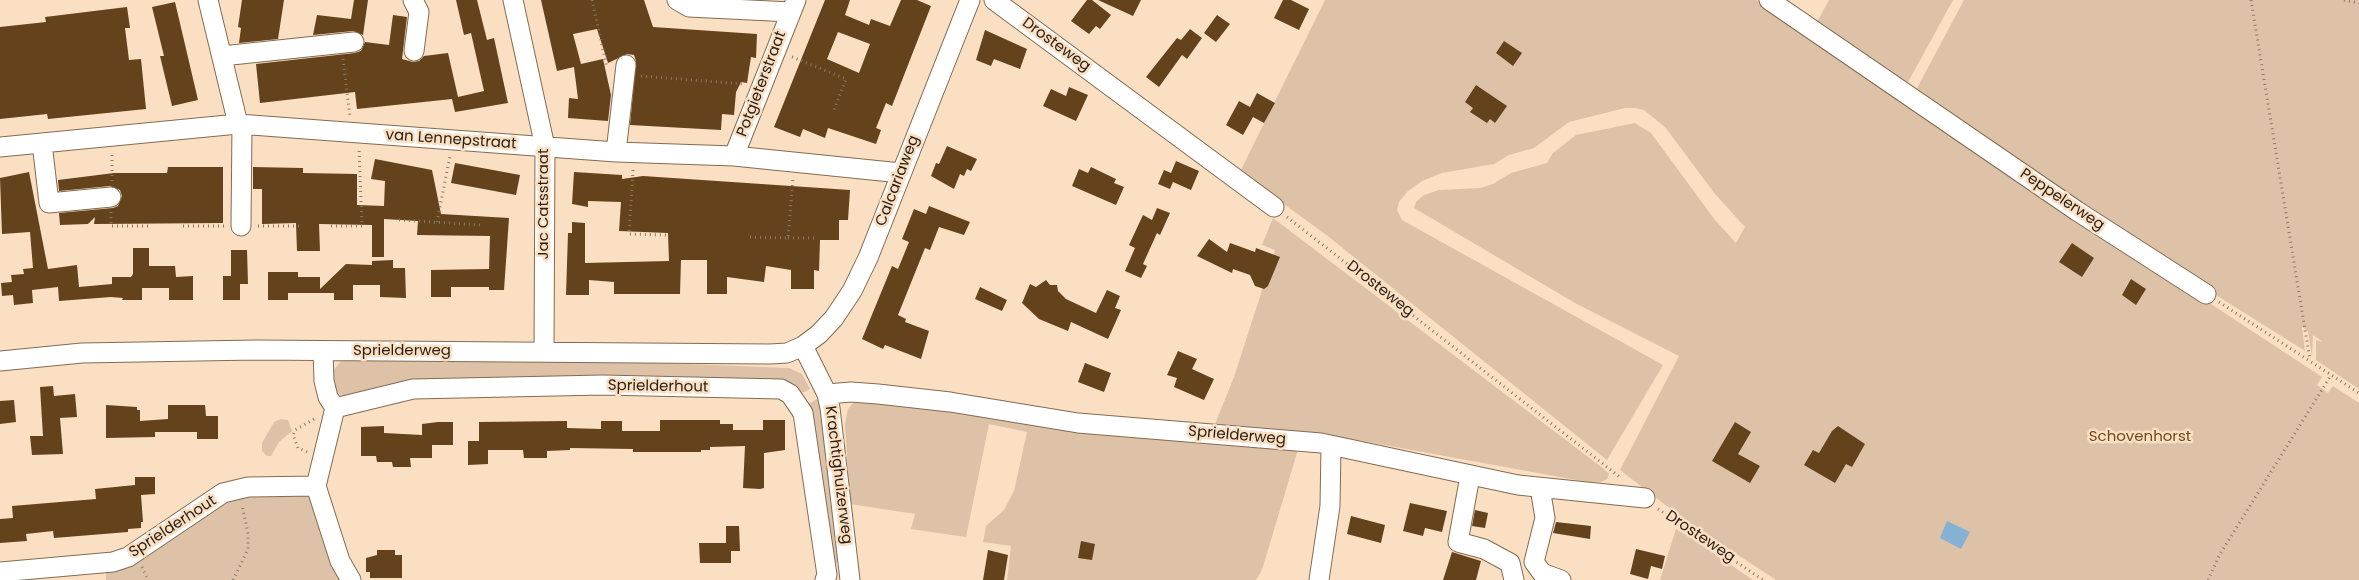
<!DOCTYPE html>
<html>
<head>
<meta charset="utf-8">
<style>
  body { margin:0 }
  canvas { display:block; background:#fbdfc2 }
</style>
</head>
<body>
<canvas width="2359" height="580"></canvas>
<script>
const ctx = document.querySelector('canvas').getContext('2d');
ctx.lineJoin = 'round';
function fillPath(path, color) {
  ctx.fillStyle = color;
  ctx.fill(path, 'evenodd');
}
function poly(rows) {
  const path = new Path2D();
  for (const r of rows) {
    path.moveTo(r[0], r[1]);
    for (let i = 2; i < r.length; i += 2) path.lineTo(r[i], r[i + 1]);
  }
  return path;
}
function strokePath(path, color, width, dash) {
  ctx.strokeStyle = color;
  ctx.lineWidth = width;
  ctx.lineCap = dash ? 'butt' : 'round';
  ctx.setLineDash(dash || []);
  ctx.stroke(path);
}
function write(font, color, halo, rows, align = 'center') {
  ctx.font = font + ' Poppins,sans-serif';
  ctx.lineWidth = 5;
  ctx.setLineDash([]);
  ctx.textBaseline = 'middle';
  ctx.strokeStyle = halo;
  ctx.fillStyle = color;
  for (const [text, x, y, turn = 0] of rows) {
    ctx.save();
    ctx.translate(x, y);
    ctx.rotate((+turn || 0) * Math.PI / 180);
    ctx.textAlign = isNaN(turn) ? turn : align;
    if (halo) ctx.strokeText(text, 0, 0);
    ctx.fillText(text, 0, 0);
    ctx.restore();
  }
}
fillPath(poly([
  [1325,0,1756,0,2132,258,2135,254,2322,377,2317,385,2328,393,2333,386,2359,403,2359,580,1776,580,1685,520,1620,470,1679,356,1575,303,1414,208,1416,202,1424,195,1439,190,1480,188,1493,184,1511,173,1547,163,1553,153,1576,135,1635,123,1651,133,1715,220,1736,243,1745,227,1715,194,1665,127,1644,110,1635,108,1625,108,1569,122,1534,148,1509,155,1494,164,1442,173,1422,181,1408,191,1399,202,1397,210,1402,220,1663,365,1607,460,1329,237,1240,172],
  [1829,0,1953,0,1907,84,1817,22],
  [1964,0,2359,0,2359,389,2316,360,2316,340,2323,342,2313,335,2312,357,2308,331,2302,327,2305,351,2208,290,1915,92],
  [1273,218,1604,469,1609,474,1607,479,1601,482,1587,482,1335,436,1215,424,1234,377,1275,250,1262,245],
  [662,359,662,363,789,368,802,374,810,389,805,392,344,397,334,389,331,373,342,360],
  [817,399,820,400,838,551,838,562,829,566,807,405],
  [855,401,1299,446,1262,570,1256,580,1007,580,1011,546,983,542,986,526,1004,510,1014,491,1027,432,989,424,966,537,911,529,915,514,850,504,845,424,848,409],
  [281,419,288,420,292,431,279,442,271,456,267,456,262,451,262,443,274,422],
  [275,491,307,495,314,502,344,580,106,580,106,571,235,497],
  [1676,529,1691,538,1753,580,1660,580]
]), '#ddc2a8');
fillPath(poly([
  [1947,521,1970,532,1961,549,1940,538]
]), '#84b1d4');
fillPath(poly([
  [242,0,284,0,278,39,239,43,241,28,238,27],
  [354,0,368,0,363,35,353,31,313,35,317,15,351,19],
  [456,0,477,0,487,40,494,38,508,103,455,112,452,99,357,109,355,92,260,103,256,64,355,53,361,51,365,42,389,45,393,15,407,17,402,59,413,62,419,61,424,56,448,53,458,97,484,91,471,33,464,35],
  [541,0,644,0,653,27,757,34,756,58,751,57,747,83,741,82,736,92,734,115,722,114,721,130,630,125,636,61,634,55,627,54,608,63,597,29,573,34,581,64,603,59,611,95,608,121,568,118,569,98,578,99,574,67,557,71],
  [825,0,850,0,845,15,869,25,871,19,890,26,901,0,917,0,931,6,892,106,886,103,876,128,881,130,876,144,828,128,825,138,803,129,800,137,774,127],
  [838,32,870,44,859,73,827,59],
  [1087,0,1092,0,1111,15,1100,29,1096,26,1089,34,1071,21],
  [1098,0,1141,0,1133,16],
  [1283,0,1291,0,1309,9,1299,30,1274,18],
  [175,2,198,100,172,106,160,56,164,56,152,7],
  [127,7,130,28,125,28,129,60,141,59,146,109,48,119,47,114,0,119,0,27,46,22,45,17],
  [1217,15,1230,24,1216,42,1204,33],
  [1190,29,1202,38,1187,59,1182,55,1159,87,1146,77,1177,38,1181,40],
  [985,30,1027,49,1020,69,994,59,991,66,976,60],
  [1504,41,1522,53,1513,66,1496,53],
  [1476,85,1507,106,1495,123,1490,119,1487,123,1470,112,1473,108,1465,102],
  [1069,87,1088,95,1076,121,1043,106,1051,89,1066,96],
  [1257,93,1275,103,1264,123,1253,117,1243,135,1226,125,1239,101,1250,107],
  [947,146,977,159,971,171,967,169,964,176,960,174,954,189,931,176,936,163,939,164],
  [375,159,432,170,441,214,509,218,504,290,489,290,489,287,451,287,451,297,431,297,431,270,489,269,490,236,417,235,418,221,384,219,384,257,372,257,372,225,319,224,320,251,297,251,296,223,262,224,262,189,253,189,253,167,303,168,303,173,357,174,357,205,384,206,385,181,371,179],
  [1176,161,1199,171,1191,190,1173,182,1170,189,1158,184,1164,170,1171,173],
  [455,163,520,175,516,195,451,183],
  [168,167,223,167,223,223,94,224,95,217,88,224,60,225,59,213,113,208,118,206,122,196,120,190,110,186,59,191,58,180,114,173,167,173],
  [1091,167,1116,179,1114,183,1124,187,1116,205,1072,186,1079,169,1088,173],
  [29,172,48,269,77,265,79,287,112,284,112,277,131,277,133,274,133,248,149,248,149,266,175,266,176,277,193,276,193,300,169,300,169,288,142,288,142,300,122,300,123,298,111,297,59,301,58,287,32,290,33,303,14,305,13,295,2,296,1,283,12,282,11,275,24,274,23,269,33,268,30,232,2,234,0,178],
  [574,172,622,175,622,179,643,176,850,190,848,220,839,220,839,240,820,240,819,271,814,270,814,289,791,289,791,270,766,266,764,282,727,277,727,294,707,294,707,260,681,260,680,294,614,294,614,282,589,280,589,295,566,295,568,233,572,233,572,222,585,223,585,263,669,261,668,233,619,231,621,202,588,201,588,207,572,204],
  [929,206,970,222,964,235,939,227,930,250,925,248,898,315,906,319,905,322,929,331,921,359,885,345,883,349,862,339,892,266,898,269,909,242,902,239,914,209,926,214],
  [1157,208,1170,213,1160,235,1157,233,1143,264,1147,266,1141,278,1125,271,1135,248,1129,245,1143,215,1152,220],
  [1209,239,1227,252,1230,243,1255,252,1256,248,1280,257,1268,286,1264,289,1255,286,1250,275,1233,269,1232,273,1197,256],
  [2072,243,2094,258,2082,277,2059,262],
  [231,250,247,250,248,284,240,284,240,300,223,300,223,276,231,276],
  [393,260,393,268,405,268,406,298,380,297,380,285,353,285,353,300,334,300,334,293,288,293,288,300,268,300,268,272,298,272,298,277,320,277,320,289,346,264,372,265,372,261],
  [2131,279,2146,289,2136,305,2122,295],
  [1046,280,1050,285,1057,285,1058,291,1066,299,1096,313,1107,290,1120,296,1115,308,1121,310,1108,339,1071,322,1068,331,1039,319,1022,303,1030,284,1036,287],
  [980,287,1007,300,1002,311,975,299],
  [1178,351,1197,359,1192,369,1214,379,1204,400,1174,387,1177,378,1167,375],
  [1085,363,1111,373,1104,392,1078,382],
  [53,386,54,396,75,394,77,417,60,418,63,454,32,455,30,436,43,436,40,387],
  [14,400,16,422,0,424,0,401],
  [106,405,137,407,137,410,140,410,140,421,168,419,168,405,205,405,206,416,218,416,218,439,197,439,197,432,155,432,155,437,106,438],
  [660,420,720,420,720,424,733,424,733,430,763,430,763,420,785,420,785,450,764,453,764,488,760,489,743,488,745,446,710,447,710,450,701,450,701,452,633,452,633,449,570,448,570,450,547,451,547,458,524,458,523,450,488,450,488,464,468,465,468,441,479,441,479,422,567,421,567,428,601,429,601,421,622,421,622,431,660,431],
  [438,422,453,422,453,445,432,445,432,458,410,458,411,467,393,467,392,462,377,462,376,456,361,456,361,427,384,426,384,433,422,435,422,424],
  [1735,422,1751,432,1738,454,1760,466,1750,483,1712,461],
  [1838,426,1865,444,1852,467,1846,464,1835,483,1804,465,1813,450,1819,453,1832,431],
  [135,477,155,477,155,494,141,495,143,522,141,522,141,528,128,529,128,532,54,538,53,531,26,534,27,541,0,543,0,519,13,518,12,506,96,499,95,489,135,485],
  [1410,503,1447,511,1442,532,1425,528,1423,536,1403,531],
  [1475,510,1488,513,1485,528,1472,526],
  [1351,516,1385,525,1381,543,1347,534],
  [1556,522,1591,526,1590,539,1553,533],
  [726,526,739,526,740,551,731,551,731,563,700,563,699,543,726,543],
  [1081,541,1095,544,1092,560,1078,558],
  [1636,549,1665,556,1662,569,1651,566,1648,579,1630,574],
  [377,550,395,550,395,555,402,555,402,578,370,578,370,572,366,572,366,558,377,555],
  [988,550,1008,555,1004,580,983,580],
  [1452,552,1481,561,1476,580,1443,580]
]), '#63421c');
const minor = poly([
  [208,0,238,124],
  [413,0,419,12,414,51],
  [513,0,545,147,544,351],
  [677,0,689,7,791,12],
  [994,0,1274,207],
  [1769,0,2077,211,2206,294],
  [222,56,354,42],
  [42,143,49,203,111,197],
  [0,147,238,124,616,152,734,156,901,173],
  [616,152,626,65],
  [734,156,796,0],
  [241,226,242,125],
  [803,346,827,394,830,408,850,580],
  [323,351,324,381,328,397,335,408,316,486,340,561,351,580],
  [0,361,82,353,256,350,770,354,787,353,803,346,819,334,834,318,852,291,868,258,970,0],
  [827,394,851,392,878,394,950,402,1078,423,1321,443,1518,485,1645,498],
  [335,408,413,389,603,385,781,389,790,394,803,413,827,575,825,580],
  [1470,476,1458,542,1484,549,1510,563,1514,580],
  [1540,488,1545,518,1534,562,1542,573,1561,580],
  [0,572,113,562,128,557,223,493,248,487,316,486],
  [1319,580,1330,506,1331,446]
]);
strokePath(minor, '#846b51', 21);
strokePath(poly([
  [592,0,607,68],
  [2251,0,2310,360],
  [2344,0,2359,3],
  [792,57,846,79,834,110],
  [343,59,350,117],
  [641,76,744,84],
  [633,170,629,234,666,235],
  [112,181,112,152],
  [111,212,111,226,152,226],
  [1287,217,1621,478],
  [399,220,481,225],
  [437,222,450,156],
  [183,226,225,226],
  [258,226,300,226],
  [331,226,362,226,359,148],
  [750,237,788,238,793,179],
  [788,238,814,238],
  [2219,302,2359,393],
  [307,452,298,448,293,435,295,430,316,418],
  [1658,509,1763,580],
  [142,567,148,580],
  [233,580,248,549,248,534,242,505],
  [2208,580,2220,554,2331,375]
]), '#8b7965', 3, [1, 4]);
strokePath(minor, '#fff', 19);
write('15px', '#291f14', '#fbdfc2', [
  ["Drosteweg",1056,45,36],
  ["Potgieterstraat",762,84,-69],
  ["van Lennepstraat",451,140,4],
  ["Calcariaweg",898,181,-69],
  ["Peppelerweg",2062,200,34],
  ["Jac Catsstraat",544,204,-90],
  ["Drosteweg",1380,289,38],
  ["Sprielderweg",402,351],
  ["Sprielderhout",658,387,1],
  ["Sprielderweg",1237,436,5],
  ["Krachtighuizerweg",838,475,83],
  ["Sprielderhout",173,527,-33],
  ["Drosteweg",1700,537,34]
]);
write('15px', '#704a1c', '#fbdfc2', [
  ["Schovenhorst",2140,437]
]);
</script>
</body>
</html>
